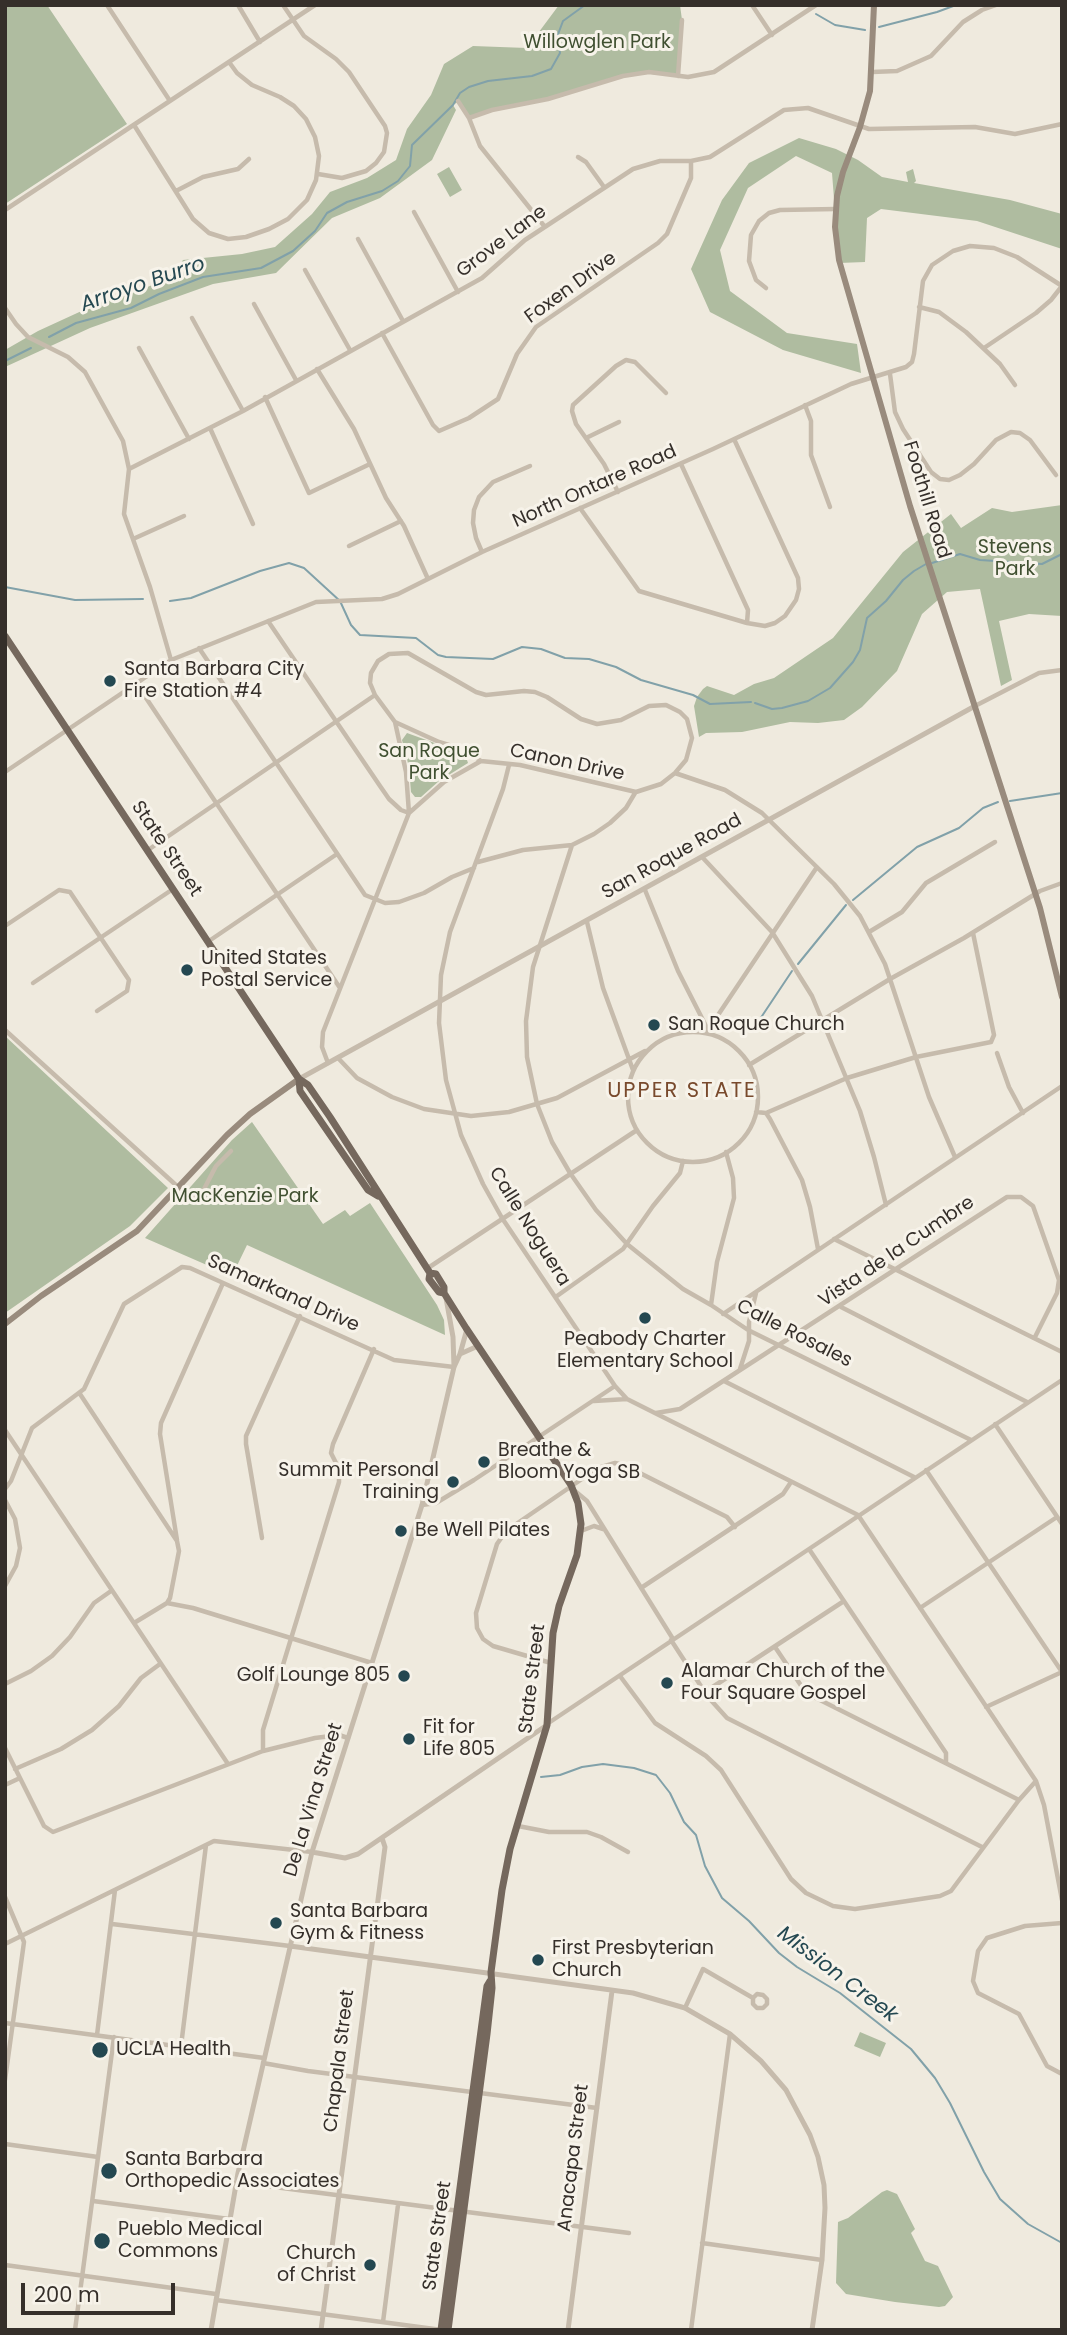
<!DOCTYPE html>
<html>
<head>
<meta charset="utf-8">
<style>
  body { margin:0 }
  #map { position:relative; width:1067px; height:2335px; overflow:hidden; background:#efeade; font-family:Poppins,sans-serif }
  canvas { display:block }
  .frame { position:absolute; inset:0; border:7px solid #352f2a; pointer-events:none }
  .scale { position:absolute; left:21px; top:2283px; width:154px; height:32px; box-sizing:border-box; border:4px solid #352f2a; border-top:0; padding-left:9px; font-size:21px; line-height:24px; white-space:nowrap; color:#352f2a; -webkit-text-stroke:5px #f7f3ea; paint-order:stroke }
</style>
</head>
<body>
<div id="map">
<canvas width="1067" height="2335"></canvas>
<div class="frame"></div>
<div class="scale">200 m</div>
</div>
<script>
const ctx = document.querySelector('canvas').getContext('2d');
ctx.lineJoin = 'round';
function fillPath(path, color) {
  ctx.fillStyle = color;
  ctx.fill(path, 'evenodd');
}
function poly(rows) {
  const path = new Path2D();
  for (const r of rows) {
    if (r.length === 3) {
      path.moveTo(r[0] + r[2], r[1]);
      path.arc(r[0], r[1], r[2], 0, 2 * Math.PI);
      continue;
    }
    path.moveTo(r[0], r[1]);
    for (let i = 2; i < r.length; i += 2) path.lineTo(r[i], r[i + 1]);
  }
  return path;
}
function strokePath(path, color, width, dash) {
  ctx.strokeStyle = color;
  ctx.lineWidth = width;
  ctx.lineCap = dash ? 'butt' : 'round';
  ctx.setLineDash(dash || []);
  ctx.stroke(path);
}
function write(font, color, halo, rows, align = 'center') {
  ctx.font = font + ' Poppins,sans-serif';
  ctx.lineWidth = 6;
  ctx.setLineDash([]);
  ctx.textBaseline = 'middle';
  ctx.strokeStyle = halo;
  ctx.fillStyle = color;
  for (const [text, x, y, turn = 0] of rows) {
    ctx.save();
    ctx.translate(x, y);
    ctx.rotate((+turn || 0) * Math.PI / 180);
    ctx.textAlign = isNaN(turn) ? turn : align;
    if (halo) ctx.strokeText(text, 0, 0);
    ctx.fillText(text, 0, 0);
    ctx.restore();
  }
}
fillPath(poly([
  [5,5,47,5,127,124,5,204],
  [559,5,680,5,682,20,678,76,637,73,548,99,504,107,469,118,458,102,453,105,456,110,432,160,380,198,332,218,276,273,213,284,90,328,5,367,5,350,38,331,112,297,150,286,174,273,183,260,242,254,275,247,312,214,330,192,367,178,396,160,407,129,431,95,444,64,473,46,527,48],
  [799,138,836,149,858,160,882,177,908,182,906,172,913,169,916,181,914,183,1010,200,1062,214,1062,249,977,221,881,209,867,218,865,262,839,263,832,173,796,156,748,188,720,250,730,291,787,333,857,344,861,373,783,350,710,312,691,269,722,200,749,163],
  [449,167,462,190,450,197,437,174],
  [1062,505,1062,616,1029,614,999,621,1012,680,1001,686,980,589,947,592,922,614,897,671,862,707,844,720,818,723,790,722,742,732,706,733,699,737,694,706,697,697,703,689,707,686,734,695,754,684,774,678,833,638,903,552,951,514,961,528,992,508,1012,512],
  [407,733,465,754,468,763,439,781,421,797,415,797,411,792,409,767,402,740],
  [5,1036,168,1188,130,1226,5,1313],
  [252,1122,323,1224,345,1210,350,1216,370,1203,437,1305,444,1320,445,1335,247,1245,232,1276,145,1238,232,1140],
  [860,2032,886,2043,880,2057,854,2046],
  [887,2190,897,2194,915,2229,911,2233,925,2261,938,2266,953,2297,945,2306,939,2307,895,2302,846,2294,836,2283,838,2222,848,2218,882,2192]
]), '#afbca0');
strokePath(poly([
  [816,14,835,25,865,30],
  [879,27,937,12,956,5],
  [49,337,76,323,131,308,159,294,203,277,261,268,293,251,315,231,327,213,347,202,382,191,398,181,410,166,412,145,453,105,460,93,469,87,488,81,532,76,551,69,560,53,557,37,563,21,585,5],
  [5,361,31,348],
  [932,563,960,554,980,560,1042,564,1062,554],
  [5,587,75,600,143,599],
  [170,601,191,598,260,571,289,563,304,568,340,601,351,625,360,635,416,638,438,655,446,657,493,659,522,647,541,649,565,658,589,659,616,667,641,680,693,695,710,704,751,702],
  [755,703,772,709,782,708,808,701,830,688,853,662,860,650,867,618,886,601,903,580,914,571,926,564],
  [1010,801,1062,793],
  [853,900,917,847,959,828,983,808,998,802],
  [798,964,846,905],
  [760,1019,792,971],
  [541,1777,560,1775,582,1767,603,1764,634,1768,656,1775,670,1793,684,1822,696,1835,705,1866,722,1898,749,1921,779,1953,797,1967,840,1993,911,2049,935,2078,950,2103,984,2172,1000,2199,1028,2224,1062,2243]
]), '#81a1a9', 2);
strokePath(poly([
  [107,5,170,101],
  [238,5,260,42],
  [283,5,304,36,336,59,349,72,385,126,387,133,384,152,376,163,366,171,342,178,318,174],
  [752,5,772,35],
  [872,72,897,71,931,56,963,22,982,10,996,5],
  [678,76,682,20],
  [458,101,469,118,480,146,545,227],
  [469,118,492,110,548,99,623,76,649,72,688,77,714,72,816,5],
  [134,125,193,219,209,233,228,239,246,237,269,229,288,219,307,200,316,180,319,156,315,137,306,119,294,106,280,97,252,85,237,73,229,62],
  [578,157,586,162,604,187],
  [176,191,203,177,238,169,249,159],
  [5,210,315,5],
  [414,212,458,292],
  [358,239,403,321],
  [305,270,350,350],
  [766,288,756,280,749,261,751,235,759,221,769,213,780,210,836,209],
  [254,304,296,380],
  [919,307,939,312,966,332,1000,364,1015,385],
  [5,308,16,324,28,337,68,357,85,372,123,441,129,469,124,514,150,587,171,660],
  [192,318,243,411],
  [382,333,433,425,439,431,469,418,498,399,517,354,536,327,658,243,667,234,691,178,691,161],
  [139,348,189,439],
  [984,348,1036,313,1051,300,1062,286],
  [317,369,354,429,386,498,404,526,428,579],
  [890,374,895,412,903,429,931,472,940,479,949,480,960,475,974,464,996,440,1011,432,1020,433,1030,440,1056,475],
  [265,397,309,493,370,464],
  [805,405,811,421,811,455,830,507],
  [210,428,253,524],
  [586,438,619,422],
  [681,464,748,610,747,623],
  [129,469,243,411,482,278,525,240,633,169,660,161,691,161,710,157,784,110,808,108,869,129,975,127,1015,134,1062,124],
  [618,492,604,464,576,424,572,411,573,405,616,366,626,360,635,362,666,393],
  [580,508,639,591,747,623,765,626,775,623,785,616,796,600,799,589,798,578,734,439],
  [133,539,184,516],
  [349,546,401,521],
  [482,552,476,538,473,523,474,510,479,497,493,482,530,466],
  [268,621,380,786,389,799,401,810,409,813,444,782,481,761],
  [199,648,365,895,385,903,399,902,424,893,452,877,474,868],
  [136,683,340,988],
  [975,706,1039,673,1062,670],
  [509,765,503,789,450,932,441,975,439,1023,446,1080,461,1135,483,1184,502,1218,615,1386,627,1399,858,1515,1036,1781,1044,1805,1062,1900],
  [5,772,171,660,316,602,382,599,398,594,482,552,713,449,851,384,906,367,912,362,914,354,923,281,932,265,953,251,970,246,994,248,1017,257,1062,286],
  [675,773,725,790,762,813,834,884,860,916,885,964,929,1097,955,1157],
  [572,845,533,967,526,1021,527,1057,537,1104,552,1142,570,1173,596,1210,627,1244,683,1289,711,1305,748,1330,971,1440],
  [148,850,375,695],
  [703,858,772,932,812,996,860,1111,874,1157,886,1205],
  [478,862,523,850,572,845,594,834,610,823,626,808,635,793],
  [645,890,678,971,708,1030],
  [587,922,603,988,633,1070],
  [5,926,59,890,70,892,129,980,127,991,97,1011],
  [869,932,902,912,926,883,995,842],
  [209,941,337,854],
  [33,983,173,889],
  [5,1030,188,1196,192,1197,203,1191,216,1166,231,1151],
  [693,1097,65],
  [706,1033,817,867],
  [997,1053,1009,1087,1023,1113],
  [338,1058,357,1078,392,1097,424,1109,471,1116,509,1112,557,1098,645,1051],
  [328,1063,322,1047,323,1032,409,813,406,772,395,722,375,695,370,683,371,673,378,661,389,654,408,653,476,692,486,695,524,691,535,692,547,697,581,719,597,724,621,720,649,706,666,705,680,712,687,719,692,738,686,760,675,773,661,784,636,792,520,765,481,761,465,750,439,742,395,722],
  [749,1065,890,979,964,938,1040,891,1062,883],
  [756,1112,766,1113,770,1119,802,1180,810,1207,818,1249],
  [766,1113,847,1078,916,1057,991,1042,994,1035,973,933],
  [834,1239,1062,1352],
  [428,1268,637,1130],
  [557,1296,623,1249,653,1206,680,1173,683,1161],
  [711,1305,717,1262,734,1198,733,1178,726,1152],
  [841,1307,1027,1402],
  [723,1314,1062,1086],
  [740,1369,749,1341,749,1322,756,1293],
  [724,1381,914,1477],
  [80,1394,177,1541,179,1551,170,1598,167,1603,134,1623],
  [594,1401,627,1399],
  [656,1413,680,1409,1007,1197,1021,1197,1033,1206,1059,1280,1057,1293,1035,1337],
  [995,1424,1062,1524],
  [5,1430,228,1764],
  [926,1470,1062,1672,986,1707],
  [5,1489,11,1481,32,1428,84,1389,124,1304,182,1267,190,1268,394,1360,454,1367],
  [575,1491,587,1501,673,1639],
  [5,1500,15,1519,20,1548,16,1566,5,1586],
  [422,1505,436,1503,474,1480,615,1386],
  [581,1531,594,1526,603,1529],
  [262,1538,246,1444,246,1436,300,1316],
  [177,1540,160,1434,161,1423,223,1283],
  [809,1549,946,1753,946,1763],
  [641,1588,783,1494,791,1482],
  [167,1603,193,1608,372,1663],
  [920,1608,1057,1517],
  [671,1640,708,1697,727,1718,982,1847],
  [775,1647,802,1687,816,1698,1019,1800],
  [551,1663,493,1646,483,1639,477,1628,476,1613,497,1544,506,1531,598,1468,615,1463,624,1465,727,1517,735,1527],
  [620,1676,655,1723,706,1756,721,1770,791,1879,806,1893,833,1906,855,1909,940,1896,951,1891,1019,1800,1036,1781],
  [5,1684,31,1671,52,1656,70,1637,94,1603,111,1591],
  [705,1692,844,1601],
  [547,1724,1062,1380],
  [5,1748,44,1826,53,1832,263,1751,315,1738,339,1735,348,1738],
  [263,1751,263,1730,339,1482,339,1469,331,1453,333,1444,374,1349],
  [15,1769,61,1749,92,1730,119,1706,141,1678,160,1664],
  [5,1785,20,1778],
  [518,1826,549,1832,587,1832,601,1837,628,1852],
  [5,1897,24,1942,5,2080],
  [1062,1923,1025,1926,987,1938,978,1951,973,1981,978,1993,1019,2014,1047,2066,1062,2074],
  [112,1924,290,1946],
  [5,1944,214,1841,312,1852],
  [685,2008,703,1969,753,1998,753,2004,757,2008,763,2008,767,2004,767,1999,763,1995,757,1994,753,1998],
  [5,2023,264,2058],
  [97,2035,115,1890],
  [181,2046,206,1845],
  [263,2063,308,2071,597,2108],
  [5,2144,98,2157],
  [236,2182,629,2233],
  [93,2201,229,2219],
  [702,2243,822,2260],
  [5,2265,216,2294],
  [216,2300,442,2330],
  [383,2322,398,2205],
  [75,2330,114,2037],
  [691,2330,730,2034]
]), '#c6bbac', 4.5);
strokePath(poly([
  [299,1079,975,706],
  [446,1298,453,1337,454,1367],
  [460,1354,478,1346],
  [312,1852,345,1858,358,1854,547,1725],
  [290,1946,633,1993,685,2008,730,2034,761,2061,786,2090,810,2135,818,2157,824,2185,825,2208,822,2260,812,2330],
  [211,2330,238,2173,312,1852,422,1505,454,1367,460,1354,467,1329],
  [321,2330,385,1847,382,1838],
  [568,2330,612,1991]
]), '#c6bbac', 5);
strokePath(poly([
  [874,5,870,91,860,127,843,172,837,196,835,227,839,260,910,506,1040,908,1062,997],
  [5,1324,41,1296,137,1231,227,1135,250,1114,299,1079]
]), '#998b7d', 6);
strokePath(poly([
  [5,636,299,1079,308,1085,330,1117,430,1273,429,1279,439,1292,444,1293],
  [299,1079,300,1091,368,1190,378,1196],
  [430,1273,436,1274,444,1287,444,1293,466,1328,571,1485,578,1503,581,1524,577,1555,559,1606,553,1633,547,1725,510,1849,502,1890,491,1972,492,1988,487,2034,448,2330],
  [441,2330,487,1986,490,1981]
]), '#75685d', 7);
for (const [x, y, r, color] of [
  [110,681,7,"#244851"],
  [187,970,7,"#244851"],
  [654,1025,7,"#244851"],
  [645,1318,7,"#244851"],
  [484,1462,7,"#244851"],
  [453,1482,7,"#244851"],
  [401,1531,7,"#244851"],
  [404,1676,7,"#244851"],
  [667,1683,7,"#244851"],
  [409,1739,7,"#244851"],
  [276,1923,7,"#244851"],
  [538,1960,7,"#244851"],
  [100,2050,9,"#244851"],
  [109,2171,9,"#244851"],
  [102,2241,9,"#244851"],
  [370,2265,7,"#244851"]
]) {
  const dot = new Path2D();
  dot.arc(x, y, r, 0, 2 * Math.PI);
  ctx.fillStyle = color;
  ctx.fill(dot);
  strokePath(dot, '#f7f3ea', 2.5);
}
write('19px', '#405031', '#f7f3ea', [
  ["Willowglen Park",597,43],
  ["Stevens",1015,548],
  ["Park",1015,570],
  ["San Roque",429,752],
  ["Park",429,774],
  ["MacKenzie Park",245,1197]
]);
write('19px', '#352f2a', '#f7f3ea', [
  ["Grove Lane",502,242,-37],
  ["Foxen Drive",571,288,-36],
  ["North Ontare Road",595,487,-24],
  ["Foothill Road",926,500,73],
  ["Canon Drive",567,763,12],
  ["State Street",166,849,56],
  ["San Roque Road",672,857,-29],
  ["Calle Noguera",529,1227,58],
  ["Vista de la Cumbre",897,1252,-34],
  ["Samarkand Drive",283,1294,24],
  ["Calle Rosales",794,1334,27],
  ["State Street",533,1679,-83],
  ["De La Vina Street",314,1800,-73],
  ["Chapala Street",340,2061,-83],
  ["Anacapa Street",574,2158,-83],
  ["State Street",438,2236,-82]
]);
write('19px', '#352f2a', '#f7f3ea', [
  ["Santa Barbara City",124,670],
  ["Fire Station #4",124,692],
  ["United States",201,959],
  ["Postal Service",201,981],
  ["San Roque Church",668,1025],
  ["Peabody Charter",645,1340,"center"],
  ["Elementary School",645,1362,"center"],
  ["Breathe &",498,1451],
  ["Bloom Yoga SB",498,1473],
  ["Summit Personal",439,1471,"right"],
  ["Training",439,1493,"right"],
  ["Be Well Pilates",415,1531],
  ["Alamar Church of the",681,1672],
  ["Four Square Gospel",681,1694],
  ["Golf Lounge 805",390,1676,"right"],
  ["Fit for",423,1728],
  ["Life 805",423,1750],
  ["Santa Barbara",290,1912],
  ["Gym & Fitness",290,1934],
  ["First Presbyterian",552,1949],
  ["Church",552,1971],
  ["UCLA Health",116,2050],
  ["Santa Barbara",125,2160],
  ["Orthopedic Associates",125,2182],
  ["Pueblo Medical",118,2230],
  ["Commons",118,2252],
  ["Church",356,2254,"right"],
  ["of Christ",356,2276,"right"]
], 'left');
write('italic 21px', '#244851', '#f7f3ea', [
  ["Arroyo Burro",143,285,-19],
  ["Mission Creek",837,1975,37]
]);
ctx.letterSpacing = '2px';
write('21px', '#794a2d', '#f7f3ea', [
  ["UPPER STATE",682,1092]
]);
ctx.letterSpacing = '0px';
</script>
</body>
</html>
